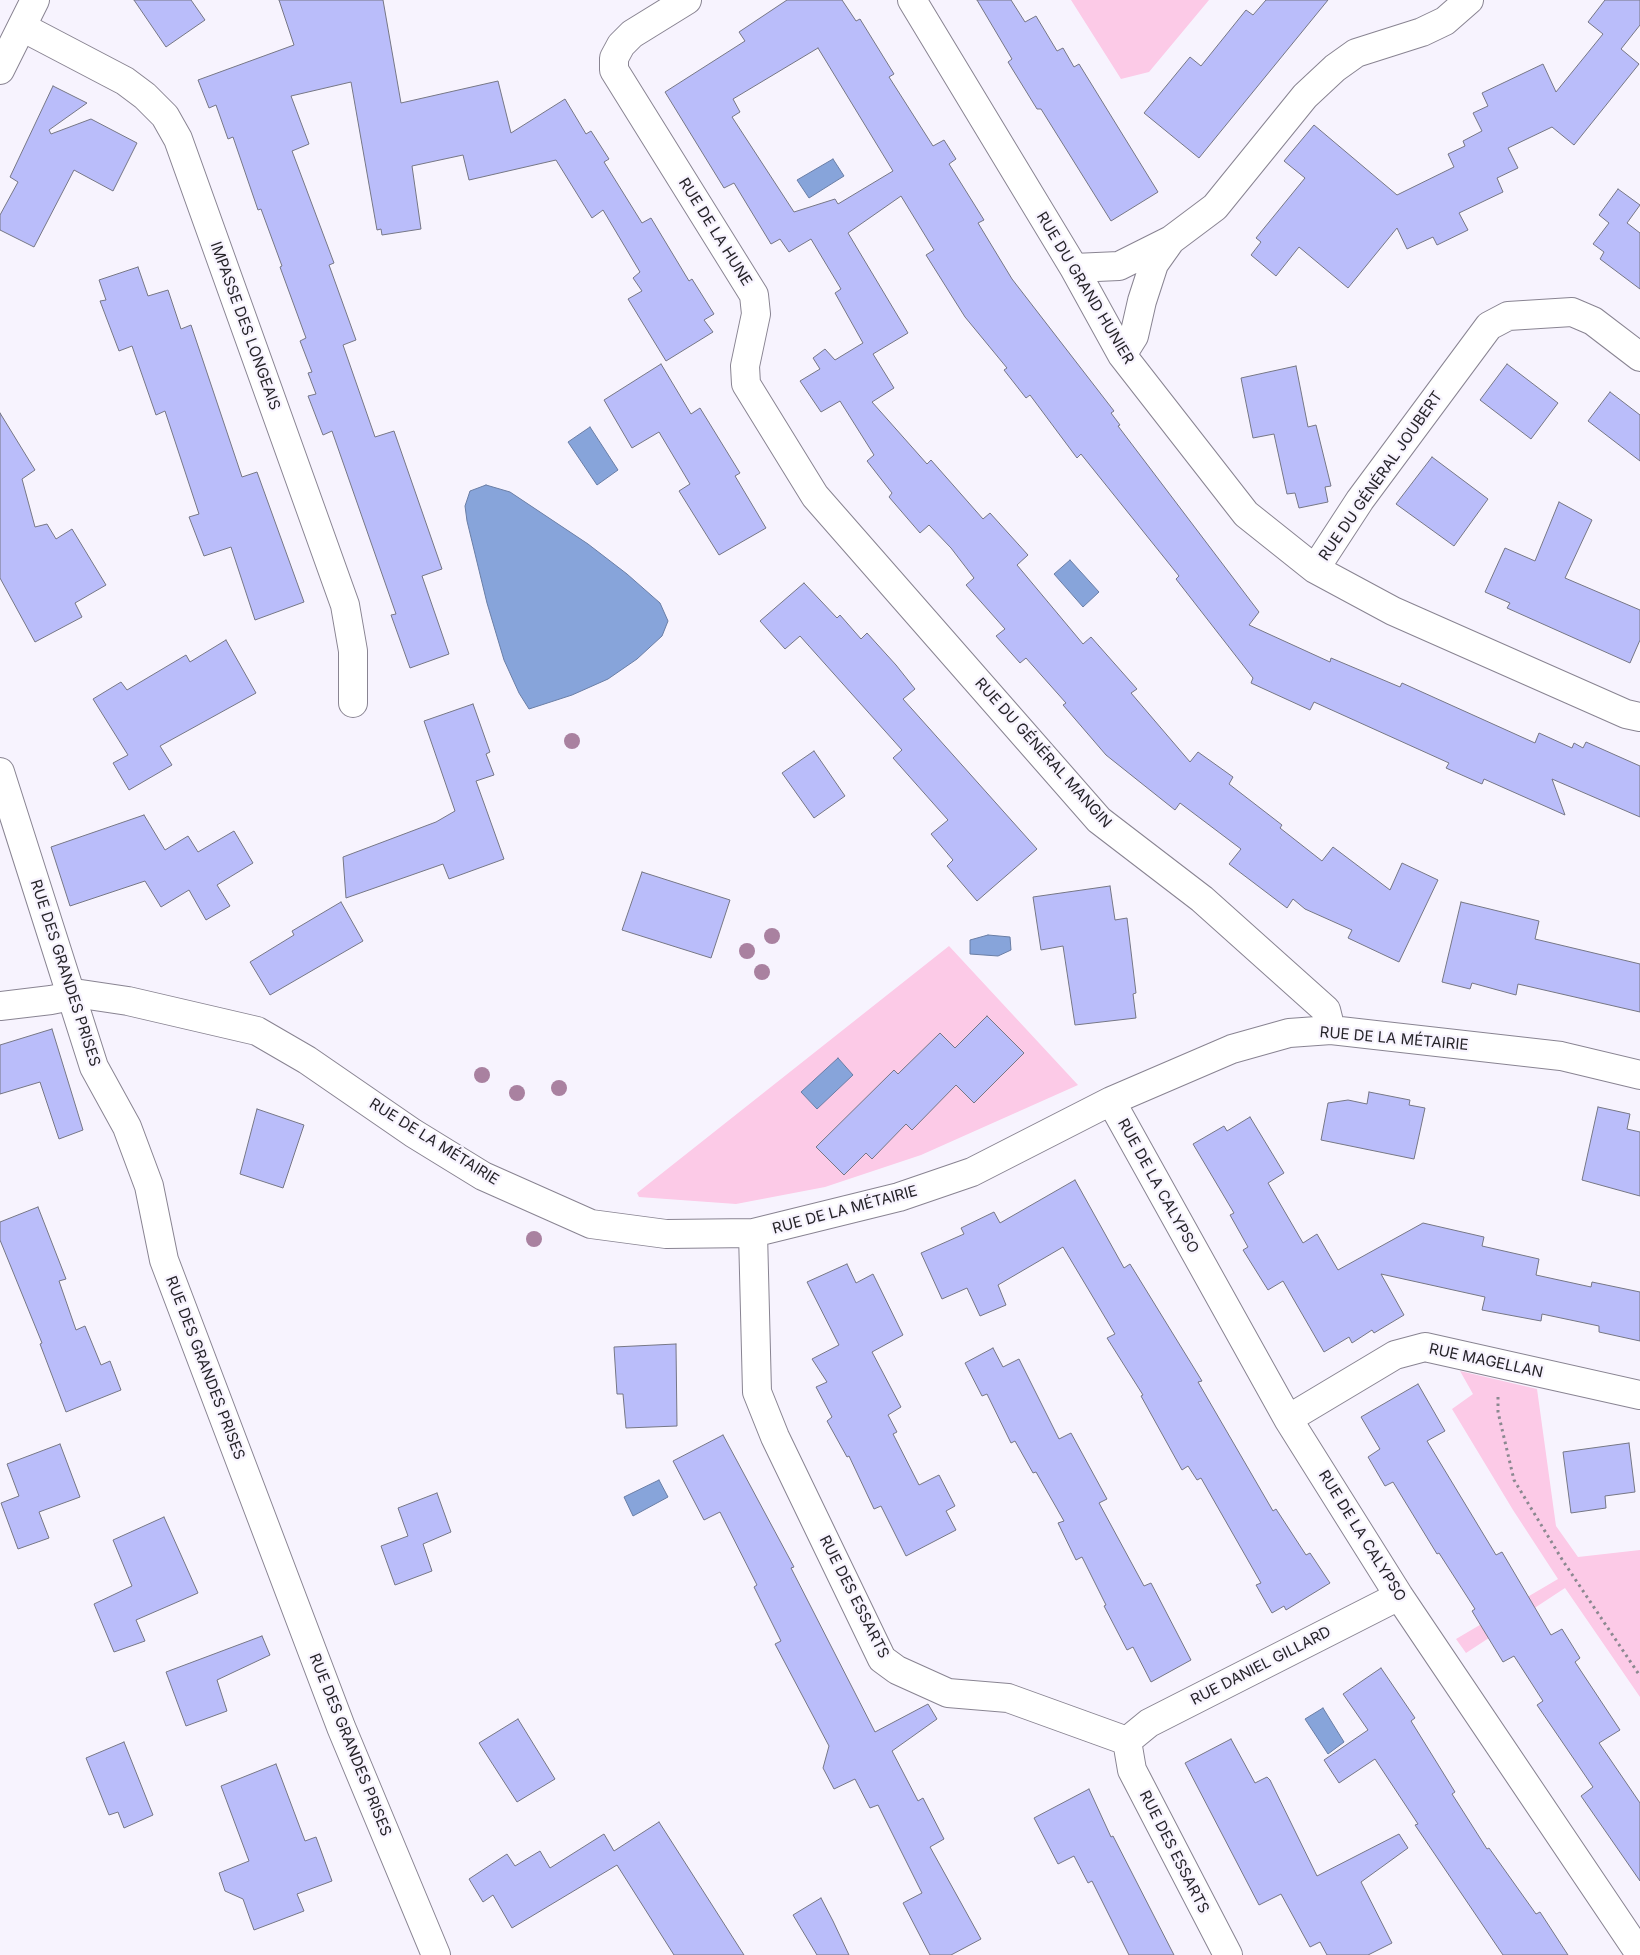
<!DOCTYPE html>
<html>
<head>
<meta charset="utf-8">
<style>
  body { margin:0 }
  canvas { display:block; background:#f7f3fe }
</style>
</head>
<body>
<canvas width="1640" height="1955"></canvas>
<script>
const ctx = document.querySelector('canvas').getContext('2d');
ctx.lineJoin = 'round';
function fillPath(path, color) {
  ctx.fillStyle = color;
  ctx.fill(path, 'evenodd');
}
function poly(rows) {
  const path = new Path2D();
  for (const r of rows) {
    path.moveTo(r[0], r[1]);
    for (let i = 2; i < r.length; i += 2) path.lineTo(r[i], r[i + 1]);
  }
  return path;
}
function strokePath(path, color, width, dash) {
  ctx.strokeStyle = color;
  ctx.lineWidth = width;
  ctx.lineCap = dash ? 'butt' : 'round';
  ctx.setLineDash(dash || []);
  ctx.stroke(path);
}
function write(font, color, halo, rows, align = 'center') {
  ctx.font = font + ' Inter,sans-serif';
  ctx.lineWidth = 4.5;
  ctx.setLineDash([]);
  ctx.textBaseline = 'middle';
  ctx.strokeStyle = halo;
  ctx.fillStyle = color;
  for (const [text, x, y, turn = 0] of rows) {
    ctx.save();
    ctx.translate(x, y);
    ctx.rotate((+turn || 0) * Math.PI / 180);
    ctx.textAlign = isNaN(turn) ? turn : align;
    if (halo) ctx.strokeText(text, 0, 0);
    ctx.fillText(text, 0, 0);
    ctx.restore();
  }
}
fillPath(poly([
  [1071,0,1209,0,1149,72,1121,79],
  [949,946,1078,1085,921,1155,825,1187,736,1204,639,1197,637,1193],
  [1460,1371,1537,1389,1556,1526,1578,1557,1640,1550,1640,1697,1565,1588,1466,1653,1456,1639,1558,1579,1513,1510,1452,1409,1473,1394]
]), '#fccae7');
const water = poly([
  [833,159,844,176,809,198,797,180,833,159],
  [590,427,618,470,597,485,568,442,590,427],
  [486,485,510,492,588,544,627,574,660,603,668,621,662,636,637,659,608,679,572,695,529,709,519,693,504,660,487,603,467,521,465,506,470,491,486,485],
  [1070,560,1099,592,1083,607,1054,574,1070,560],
  [988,935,1010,937,1011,950,998,956,970,954,970,940,988,935],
  [838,1058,853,1075,817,1109,801,1092,838,1058],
  [659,1480,668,1497,633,1516,624,1497,659,1480],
  [1323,1708,1344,1742,1328,1754,1305,1719,1323,1708]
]);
fillPath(water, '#87a4da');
strokePath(water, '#6a7ea5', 1);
const building = poly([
  [134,0,191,0,205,20,166,47,134,0],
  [279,0,383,0,401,103,498,81,511,133,565,99,586,134,591,131,609,159,604,162,642,223,651,218,689,281,692,279,714,314,704,320,713,332,666,361,628,299,642,291,633,278,640,272,603,210,592,218,556,160,469,180,463,155,412,166,421,229,382,235,381,229,377,230,351,82,291,96,309,144,292,151,334,263,329,265,356,340,343,345,375,437,394,431,442,569,422,576,449,654,410,668,391,615,396,614,332,431,323,435,308,396,316,394,308,373,312,372,300,341,306,338,280,267,282,266,261,209,258,210,233,137,228,139,216,105,209,108,198,80,294,45,279,0],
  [787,0,842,0,856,21,860,19,894,74,889,77,933,146,944,140,956,159,949,164,984,220,978,223,1012,279,1114,411,1111,413,1120,425,1118,426,1259,612,1249,625,1330,662,1331,658,1400,687,1402,683,1535,743,1539,733,1572,748,1574,743,1583,748,1586,742,1640,766,1640,817,1552,779,1565,815,1484,779,1482,784,1446,768,1449,763,1314,702,1310,710,1251,683,1253,678,1176,579,1179,576,1081,454,1077,458,1030,395,1026,398,1004,370,1007,368,965,317,926,255,934,250,901,196,848,233,908,333,873,354,894,388,872,402,927,464,931,460,983,519,990,513,1028,555,1017,565,1083,644,1091,637,1137,689,1131,693,1190,762,1198,752,1233,777,1229,784,1282,825,1280,828,1322,861,1333,847,1390,890,1402,863,1438,880,1399,962,1348,938,1352,930,1305,909,1293,899,1287,908,1229,864,1241,849,1180,803,1175,810,1106,755,1063,705,1066,703,1026,658,1020,663,996,636,1005,629,966,585,974,578,951,548,929,525,920,533,889,497,892,493,867,461,874,455,840,401,821,412,800,381,820,369,813,358,825,349,835,360,863,343,835,293,841,289,811,239,789,252,780,239,771,244,734,183,724,188,665,92,745,41,739,32,787,0],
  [818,48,893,171,838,204,835,199,794,212,732,117,740,112,733,99,818,48],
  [977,0,1011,0,1025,22,1036,16,1057,51,1063,48,1074,67,1079,64,1158,192,1111,221,1041,109,1037,109,1008,62,1012,59,977,0],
  [1266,0,1328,0,1199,158,1144,113,1190,57,1201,66,1246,10,1253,15,1266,0],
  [1605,0,1640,0,1640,25,1621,49,1639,64,1574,145,1552,127,1508,148,1518,168,1497,178,1503,192,1459,213,1468,230,1437,245,1433,237,1407,249,1397,228,1348,288,1299,247,1276,276,1251,255,1261,242,1256,238,1305,178,1284,161,1314,125,1397,195,1454,167,1448,154,1465,146,1463,141,1482,131,1473,113,1488,106,1482,93,1543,64,1556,92,1603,34,1588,22,1605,0],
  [53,86,87,103,49,130,51,134,91,119,137,143,113,191,74,170,34,247,0,230,0,215,18,182,10,177,53,86],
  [1618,189,1640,205,1627,223,1640,233,1640,289,1600,259,1604,252,1593,244,1609,223,1599,215,1618,189],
  [138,267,148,296,168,290,181,329,191,325,242,477,257,472,304,602,255,620,231,547,204,556,189,517,199,514,165,411,156,415,132,346,119,351,100,301,106,300,99,280,138,267],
  [661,364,691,414,700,408,740,473,735,476,766,528,719,555,679,491,690,484,659,432,632,448,604,400,661,364],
  [1507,364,1558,403,1531,439,1480,400,1507,364],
  [1296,366,1308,427,1316,425,1331,486,1325,487,1328,502,1299,508,1295,493,1287,494,1274,434,1253,438,1241,378,1296,366],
  [1610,392,1640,415,1640,461,1588,421,1610,392],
  [0,413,35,470,22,479,35,527,47,524,56,539,72,529,106,585,75,603,82,617,35,642,0,578,0,413],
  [1432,457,1488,499,1454,546,1396,504,1432,457],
  [1559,502,1592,520,1565,578,1640,610,1640,640,1630,663,1507,608,1510,603,1485,592,1505,548,1535,561,1559,502],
  [804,583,837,618,840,615,861,639,867,633,896,665,915,689,903,699,1037,849,977,901,947,866,953,860,931,834,948,820,893,758,902,750,800,636,785,649,760,621,804,583],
  [226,640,256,693,160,746,172,765,129,790,113,763,128,755,93,699,121,682,127,690,186,655,190,662,226,640],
  [473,704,490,752,486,754,494,775,476,781,504,859,449,879,443,864,346,898,343,857,436,822,455,811,424,721,473,704],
  [814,751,845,796,814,818,782,773,814,751],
  [144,815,165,850,188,836,198,852,234,831,253,863,217,885,230,906,206,920,189,890,161,907,145,881,70,906,51,847,144,815],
  [642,872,730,900,711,958,622,930,642,872],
  [1110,886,1115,920,1127,918,1136,993,1133,994,1136,1018,1075,1025,1063,946,1041,950,1033,897,1110,886],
  [341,902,363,941,270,995,250,962,294,935,292,931,341,902],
  [1461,902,1539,921,1535,939,1640,964,1640,1012,1518,984,1516,995,1472,983,1470,989,1442,982,1461,902],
  [987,1016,1024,1053,974,1103,956,1085,912,1130,906,1124,872,1159,866,1153,844,1175,816,1147,894,1070,898,1074,940,1033,955,1048,987,1016],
  [52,1029,83,1130,59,1139,40,1082,0,1094,0,1045,52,1029],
  [1369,1092,1410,1100,1409,1105,1425,1108,1414,1159,1321,1140,1328,1103,1348,1100,1367,1104,1369,1092],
  [1598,1107,1630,1114,1627,1129,1640,1132,1640,1196,1582,1180,1598,1107],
  [257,1109,304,1125,283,1188,240,1174,257,1109],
  [1250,1117,1284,1173,1268,1183,1303,1243,1317,1234,1338,1270,1423,1223,1484,1237,1482,1246,1539,1259,1536,1275,1591,1287,1592,1282,1640,1292,1640,1341,1599,1332,1599,1326,1542,1314,1541,1321,1482,1310,1485,1297,1381,1274,1404,1315,1374,1333,1372,1330,1352,1343,1349,1337,1324,1352,1283,1281,1268,1290,1243,1250,1248,1247,1230,1215,1234,1213,1193,1144,1224,1126,1227,1131,1250,1117],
  [1075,1180,1124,1268,1130,1264,1202,1381,1198,1382,1273,1511,1276,1509,1306,1555,1310,1553,1330,1583,1286,1610,1284,1606,1272,1613,1256,1585,1261,1583,1201,1478,1197,1480,1188,1466,1182,1470,1141,1396,1143,1395,1107,1338,1115,1334,1063,1247,998,1285,1006,1305,980,1316,967,1288,942,1299,921,1253,964,1234,961,1228,994,1212,1000,1223,1075,1180],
  [38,1207,66,1279,59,1281,76,1330,85,1326,101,1365,110,1361,121,1390,66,1412,40,1344,42,1343,0,1240,0,1222,38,1207],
  [847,1264,856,1283,873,1274,903,1335,872,1352,901,1407,888,1415,897,1432,893,1434,919,1485,939,1475,955,1506,946,1511,956,1530,906,1556,881,1506,874,1509,849,1456,847,1457,827,1421,832,1417,816,1387,827,1382,812,1359,839,1345,807,1282,847,1264],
  [676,1344,677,1426,626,1428,623,1394,617,1394,614,1347,676,1344],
  [993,1348,1003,1367,1019,1359,1059,1439,1071,1433,1107,1499,1099,1503,1144,1586,1151,1583,1191,1660,1151,1682,1133,1647,1127,1650,1104,1606,1106,1605,1082,1557,1076,1560,1058,1523,1064,1521,1036,1472,1033,1473,1015,1441,1011,1443,987,1394,982,1396,965,1363,993,1348],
  [1418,1384,1445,1431,1427,1441,1496,1555,1502,1552,1551,1635,1562,1629,1580,1658,1575,1662,1620,1730,1599,1743,1640,1803,1640,1881,1581,1796,1593,1787,1537,1705,1543,1701,1514,1656,1503,1662,1472,1611,1475,1609,1439,1553,1437,1554,1393,1482,1385,1486,1368,1457,1380,1449,1361,1417,1418,1384],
  [723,1435,794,1567,791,1568,875,1732,928,1704,937,1719,892,1751,918,1801,923,1798,944,1839,930,1847,981,1939,951,1955,930,1955,903,1903,922,1893,878,1805,870,1808,855,1779,834,1789,823,1768,829,1746,775,1644,781,1641,754,1587,757,1585,720,1512,704,1520,673,1461,723,1435],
  [1629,1443,1635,1492,1605,1496,1606,1508,1571,1513,1563,1452,1629,1443],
  [60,1444,80,1497,39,1512,49,1538,18,1549,1,1503,19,1496,7,1464,60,1444],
  [437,1493,451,1532,423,1544,432,1571,395,1585,381,1546,408,1536,398,1508,437,1493],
  [164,1517,198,1593,136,1620,145,1641,114,1652,94,1604,132,1586,113,1540,164,1517],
  [262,1636,270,1655,217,1680,227,1711,186,1726,166,1672,262,1636],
  [1381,1668,1415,1718,1411,1721,1455,1792,1452,1794,1487,1849,1489,1848,1536,1914,1540,1912,1568,1955,1503,1955,1415,1825,1418,1824,1375,1759,1339,1783,1324,1760,1368,1730,1343,1694,1381,1668],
  [518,1719,555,1779,517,1802,479,1743,518,1719],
  [1231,1739,1255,1783,1267,1777,1270,1780,1317,1876,1399,1834,1408,1848,1361,1882,1392,1943,1368,1955,1327,1955,1320,1942,1310,1947,1281,1894,1259,1905,1185,1763,1231,1739],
  [124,1742,153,1815,124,1828,118,1812,109,1815,86,1758,124,1742],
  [276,1764,305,1841,316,1837,332,1881,297,1894,304,1911,254,1930,243,1899,225,1891,219,1873,249,1861,221,1786,276,1764],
  [1089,1789,1111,1837,1113,1836,1174,1955,1129,1955,1092,1881,1088,1883,1074,1856,1058,1864,1034,1818,1089,1789],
  [659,1822,744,1955,674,1955,617,1865,512,1928,493,1895,483,1902,469,1879,507,1854,515,1866,540,1851,550,1868,604,1834,614,1851,659,1822],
  [821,1898,833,1921,849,1955,817,1955,793,1915,821,1898]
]);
fillPath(building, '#babdfa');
strokePath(building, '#767785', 1);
const minor = poly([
  [687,0,632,34,621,45,614,58,614,70,754,295,756,314,745,366,746,384,815,496,1099,820,1202,899,1326,1010,1331,1030],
  [912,0,1074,268,1122,355,1246,514,1315,569],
  [22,27,125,81,145,96,165,116,178,139,345,605,353,651,353,703],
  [1074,268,1119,266,1171,240,1215,207,1305,96,1335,68,1356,53,1422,32,1445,21,1469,0],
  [1122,355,1134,336,1142,301,1154,264,1171,240],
  [1640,357,1593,321,1572,312,1508,316,1489,326,1360,500,1315,569,1393,611,1626,714,1640,717],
  [0,1006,51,1000,81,994,128,1001,257,1031,307,1060,413,1133,483,1176,591,1224,666,1234,753,1233,899,1197,972,1172,1111,1101,1232,1049,1289,1033,1331,1030,1561,1056,1640,1075],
  [1111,1101,1288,1419,1399,1596,1640,1954],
  [753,1233,757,1392,775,1437,882,1659,897,1670,948,1693,1008,1698,1127,1741,1132,1770,1228,1955],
  [1288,1419,1395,1355,1425,1347,1640,1395],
  [1127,1741,1149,1723,1399,1596]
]);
const tertiary = poly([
  [0,70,35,0],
  [0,772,94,1067,127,1127,149,1186,164,1260,341,1727,436,1955]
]);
strokePath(minor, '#898492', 30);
strokePath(tertiary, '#898492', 30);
strokePath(poly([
  [1498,1397,1498,1412,1514,1480,1563,1561,1640,1676]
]), '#8b8890', 3, [2.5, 4]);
strokePath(minor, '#fff', 28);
strokePath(tertiary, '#fff', 28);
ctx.fillStyle = '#a981a0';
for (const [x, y] of [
  [572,741],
  [772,936],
  [747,951],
  [762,972],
  [482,1075],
  [559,1088],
  [517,1093],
  [534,1239]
]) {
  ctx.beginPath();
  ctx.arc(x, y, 8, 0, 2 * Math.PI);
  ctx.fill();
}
write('15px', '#262429', '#f7f3fe', [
  ["RUE DE LA HUNE",715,232,58],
  ["RUE DU GRAND HUNIER",1085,288,59],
  ["IMPASSE DES LONGEAIS",245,326,70],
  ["RUE DU GÉNÉRAL JOUBERT",1381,476,-55],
  ["RUE DU GÉNÉRAL MANGIN",1043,753,48],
  ["RUE DES GRANDES PRISES",65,973,72],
  ["RUE DE LA MÉTAIRIE",1394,1039,5],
  ["RUE DE LA MÉTAIRIE",434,1142,32],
  ["RUE DE LA CALYPSO",1158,1186,61],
  ["RUE DE LA MÉTAIRIE",845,1210,-15],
  ["RUE MAGELLAN",1486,1361,12],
  ["RUE DES GRANDES PRISES",205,1368,69],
  ["RUE DE LA CALYPSO",1362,1536,58],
  ["RUE DES ESSARTS",854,1597,63],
  ["RUE DANIEL GILLARD",1261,1666,-27],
  ["RUE DES GRANDES PRISES",350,1745,68],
  ["RUE DES ESSARTS",1174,1852,63]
]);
</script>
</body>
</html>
